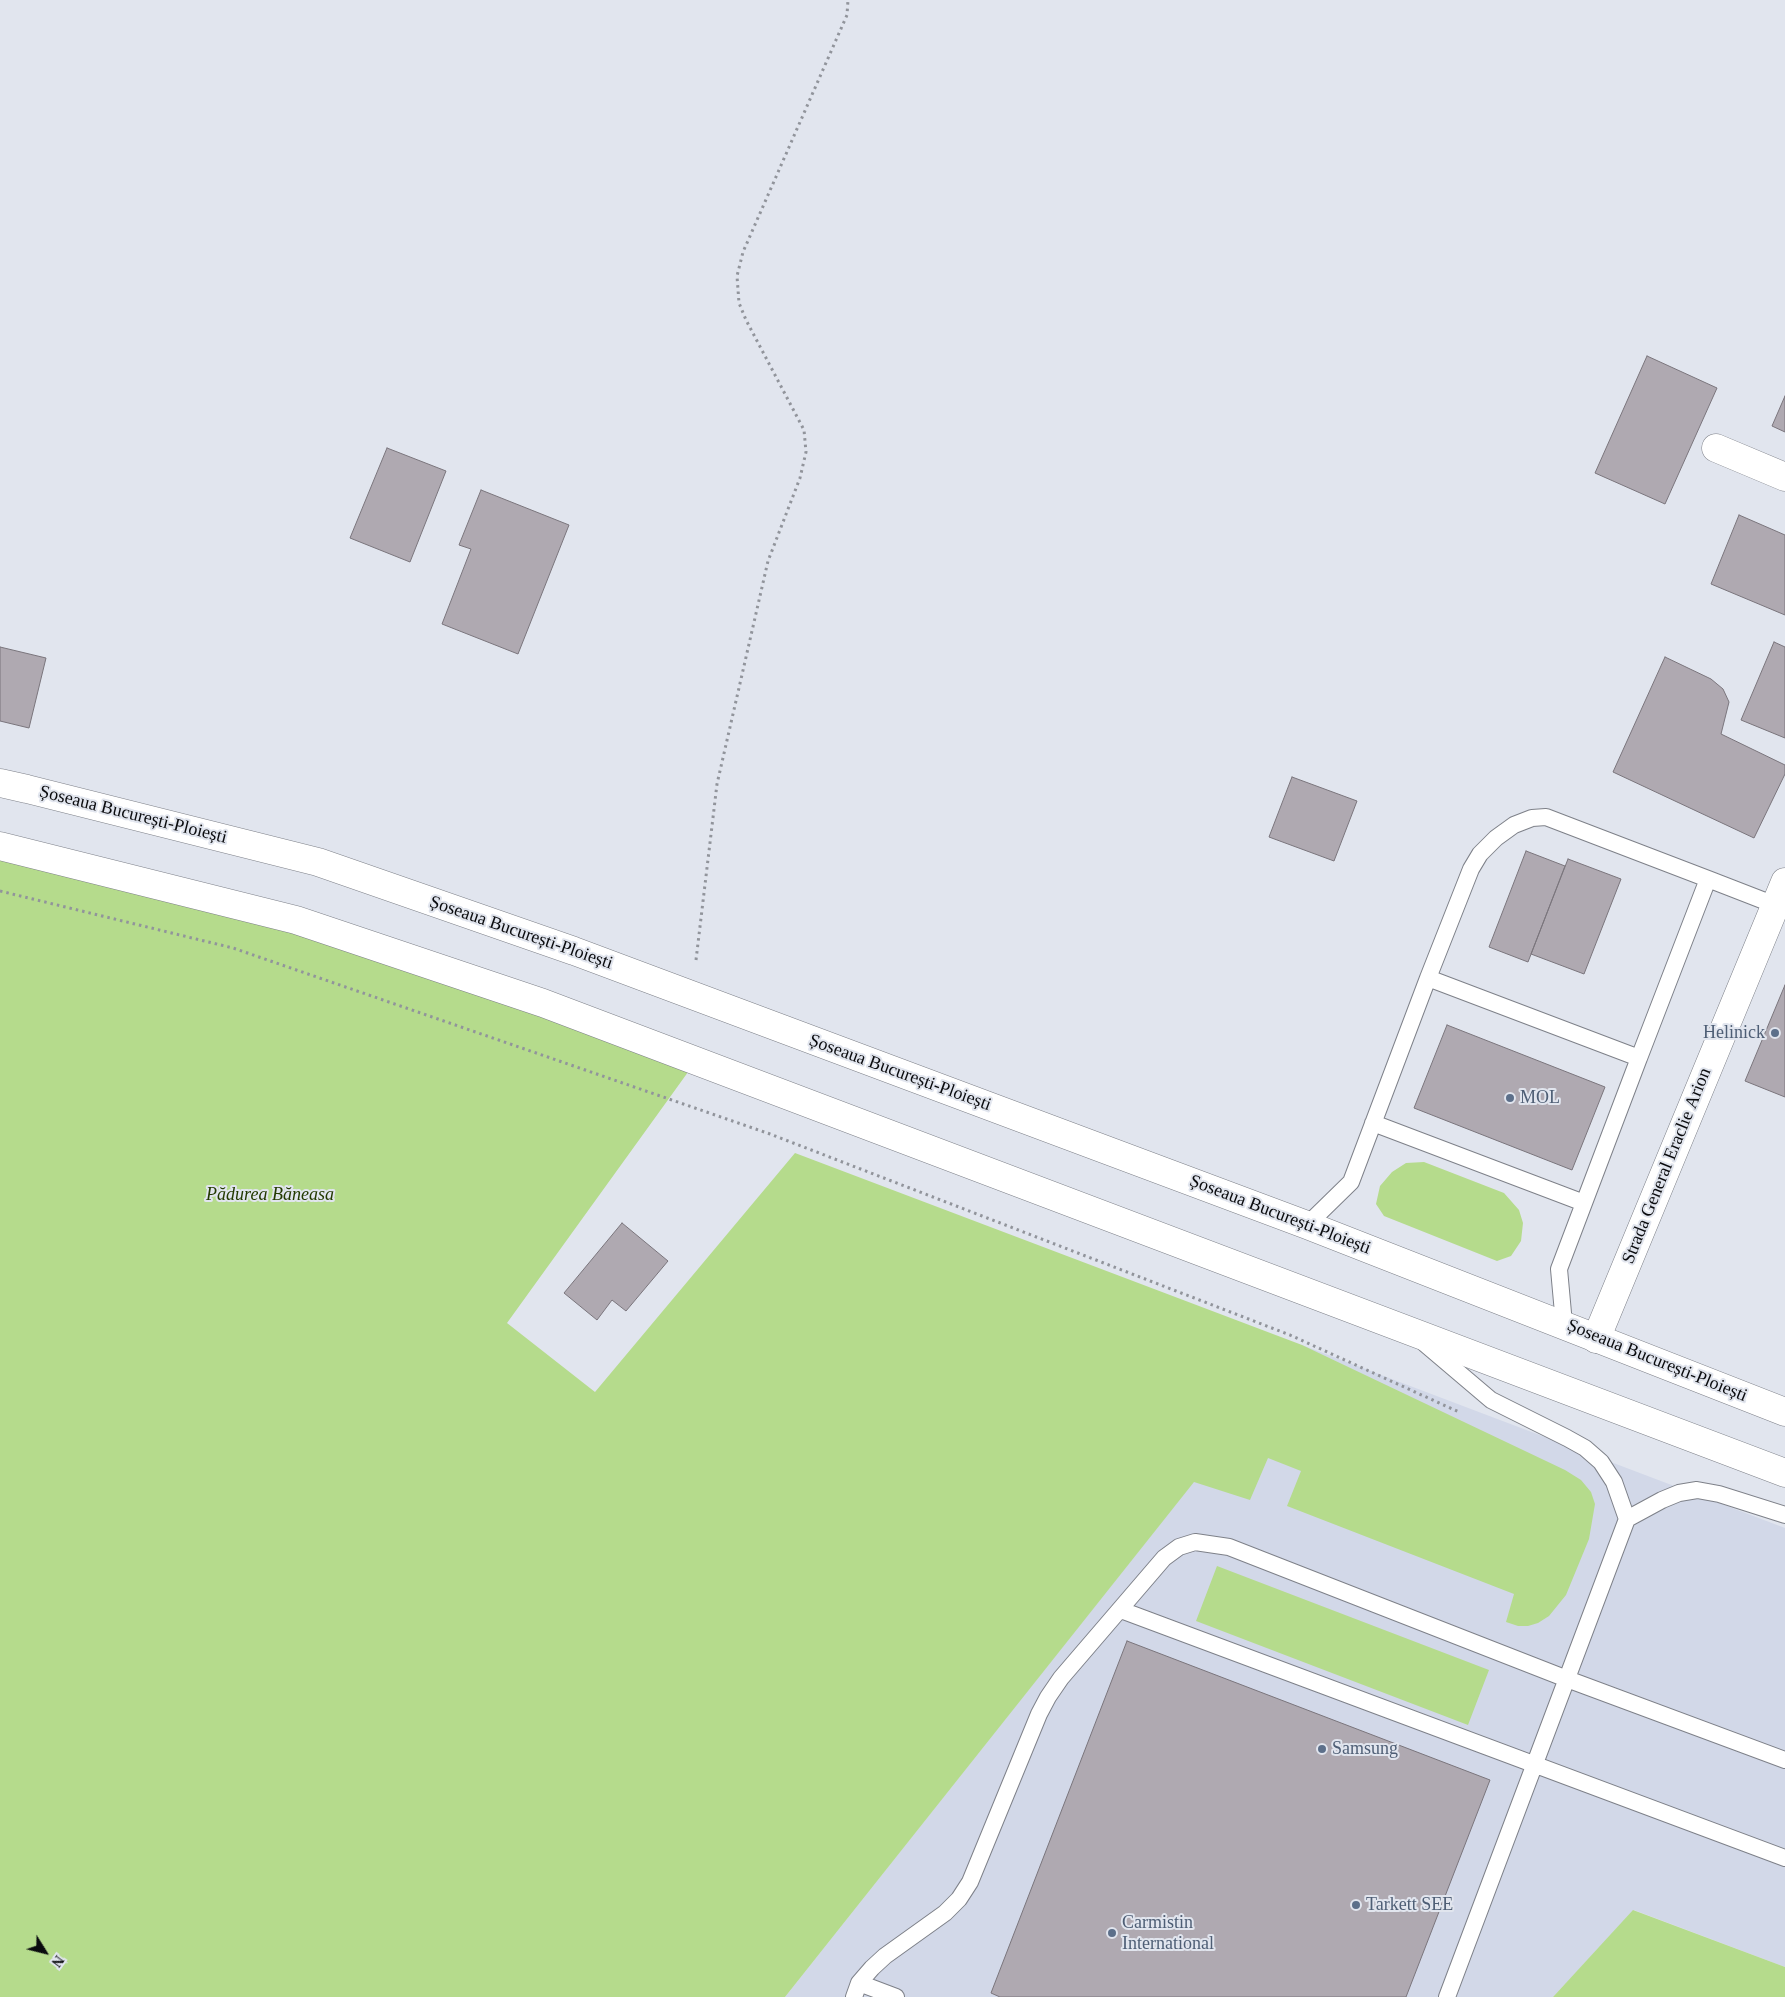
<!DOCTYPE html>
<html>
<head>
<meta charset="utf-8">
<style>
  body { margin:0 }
  #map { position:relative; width:1785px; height:1997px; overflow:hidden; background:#e1e5ee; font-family:"Times New Roman",serif }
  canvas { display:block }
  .north { position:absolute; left:20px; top:1927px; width:50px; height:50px; -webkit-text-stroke:4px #e1e5ee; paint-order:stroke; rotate:126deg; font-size:14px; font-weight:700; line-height:20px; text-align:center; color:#0a0b0e }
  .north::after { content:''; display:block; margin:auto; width:18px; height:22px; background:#0a0b0e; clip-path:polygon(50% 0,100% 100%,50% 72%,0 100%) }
</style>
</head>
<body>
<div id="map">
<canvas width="1785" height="1997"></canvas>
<div class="north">N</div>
</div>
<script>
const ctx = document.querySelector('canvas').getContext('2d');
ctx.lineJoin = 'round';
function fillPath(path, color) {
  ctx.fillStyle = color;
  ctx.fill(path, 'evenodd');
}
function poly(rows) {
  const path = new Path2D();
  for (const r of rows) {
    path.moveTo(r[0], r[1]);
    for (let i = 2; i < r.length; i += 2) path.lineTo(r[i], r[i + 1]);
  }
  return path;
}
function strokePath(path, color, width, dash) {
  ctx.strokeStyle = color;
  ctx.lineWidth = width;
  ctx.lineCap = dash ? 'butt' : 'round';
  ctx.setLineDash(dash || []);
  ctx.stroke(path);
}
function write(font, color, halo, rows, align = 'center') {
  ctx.font = font + ' "Times New Roman",serif';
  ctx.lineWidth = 4;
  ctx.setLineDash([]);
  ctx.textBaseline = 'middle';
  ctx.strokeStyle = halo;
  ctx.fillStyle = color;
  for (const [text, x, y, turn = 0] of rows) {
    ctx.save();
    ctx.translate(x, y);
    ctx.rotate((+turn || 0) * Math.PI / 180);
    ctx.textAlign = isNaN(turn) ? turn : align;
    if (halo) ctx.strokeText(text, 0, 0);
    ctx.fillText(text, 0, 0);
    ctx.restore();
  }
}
fillPath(poly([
  [1302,1345,1785,1528,1785,1967,1634,1910,1553,1997,785,1997]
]), '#d2d8e8');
fillPath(poly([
  [0,846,296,920,696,1061,507,1323,595,1392,795,1153,1302,1345,1565,1470,1581,1480,1591,1492,1595,1504,1589,1539,1566,1595,1549,1616,1538,1623,1528,1626,1518,1626,1506,1622,1514,1594,1287,1506,1301,1471,1268,1458,1250,1500,1194,1482,785,1997,0,1997],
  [1424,1162,1504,1193,1519,1210,1523,1223,1521,1241,1511,1256,1497,1261,1384,1216,1376,1204,1380,1186,1392,1172,1406,1163],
  [1217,1566,1489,1670,1468,1725,1196,1621],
  [1633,1910,1785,1967,1785,1997,1553,1997]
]), '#b5db8c');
const building = poly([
  [1647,356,1717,388,1665,504,1595,473,1647,356],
  [1785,396,1785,432,1772,426,1785,396],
  [387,448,446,471,410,562,350,538,387,448],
  [481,490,569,525,518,654,442,624,471,549,459,545,481,490],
  [1739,515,1785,535,1785,615,1711,584,1739,515],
  [1774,642,1785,647,1785,738,1741,720,1774,642],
  [0,647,46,658,29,728,0,721,0,647],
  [1665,657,1711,679,1723,689,1729,702,1721,734,1785,765,1785,774,1754,838,1613,772,1665,657],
  [1292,777,1357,801,1334,861,1269,837,1292,777],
  [1526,851,1565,866,1528,962,1489,947,1526,851],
  [1568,859,1621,879,1584,974,1531,954,1568,859],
  [1785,985,1785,1097,1745,1081,1785,985],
  [1447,1025,1605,1087,1572,1170,1414,1108,1447,1025],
  [622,1223,668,1261,626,1311,612,1300,597,1320,564,1293,622,1223],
  [1127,1641,1490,1780,1406,1997,1000,1997,991,1993,1127,1641]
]);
fillPath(building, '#afa9b1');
strokePath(building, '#7a757c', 1);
const lane = poly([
  [1428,978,1471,869,1480,854,1496,838,1514,825,1532,818,1546,817,1708,879],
  [1639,1058,1708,879,1775,905],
  [1373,1123,1584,1203],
  [1307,1225,1351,1182,1428,978,1639,1058,1559,1269,1564,1324],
  [1425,1344,1491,1400,1567,1438,1585,1448,1601,1462,1614,1482,1627,1519,1662,1500,1679,1493,1697,1490,1719,1494,1785,1515],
  [1121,1610,1785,1858],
  [859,1983,896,1997],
  [854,1997,859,1983,872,1968,885,1956,945,1913,959,1899,970,1882,1039,1714,1048,1697,1061,1678,1164,1558,1179,1547,1195,1542,1229,1547,1567,1679,1785,1760],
  [1447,1997,1627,1519]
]);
const street = poly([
  [1716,448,1785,477],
  [1596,1339,1785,882]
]);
const highway = poly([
  [0,783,27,789,318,862,574,951,1307,1225,1785,1412],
  [0,846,296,920,543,1003,1785,1473]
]);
strokePath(lane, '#7e8189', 18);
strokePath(street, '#7e8189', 29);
strokePath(highway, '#7e8189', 29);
strokePath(poly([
  [0,891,233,948,770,1134,1290,1335,1459,1412],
  [696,960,717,784,768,561,800,478,806,452,804,430,746,320,739,303,737,276,743,252,847,15,848,0]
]), '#91949b', 3, [2.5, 4]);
strokePath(lane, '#fff', 16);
strokePath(street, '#fff', 28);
strokePath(highway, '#fff', 28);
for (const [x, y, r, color] of [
  [1775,1033,5,"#5c6f8a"],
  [1510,1098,5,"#5c6f8a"],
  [1322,1749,5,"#5c6f8a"],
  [1356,1905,5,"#5c6f8a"],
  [1112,1933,5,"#5c6f8a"]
]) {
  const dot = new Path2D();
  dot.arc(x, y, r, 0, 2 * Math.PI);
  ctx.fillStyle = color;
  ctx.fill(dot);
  strokePath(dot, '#e1e5ee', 2);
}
write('18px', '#0a0b0e', '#e1e5ee', [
  ["Șoseaua București-Ploiești",133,815,14],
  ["Șoseaua București-Ploiești",521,933,19],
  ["Șoseaua București-Ploiești",900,1073,20],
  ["Strada General Eraclie Arion",1667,1166,-68],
  ["Șoseaua București-Ploiești",1280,1215,21],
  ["Șoseaua București-Ploiești",1657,1361,22]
]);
write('18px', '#4e5e75', '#e1e5ee', [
  ["Helinick",1765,1033,"right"],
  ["MOL",1520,1098],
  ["Samsung",1332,1749],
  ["Tarkett SEE",1366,1905],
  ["Carmistin",1122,1923],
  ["International",1122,1944]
], 'left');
write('italic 18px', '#233a00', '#e1e5ee', [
  ["Pădurea Băneasa",270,1195]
]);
</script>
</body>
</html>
